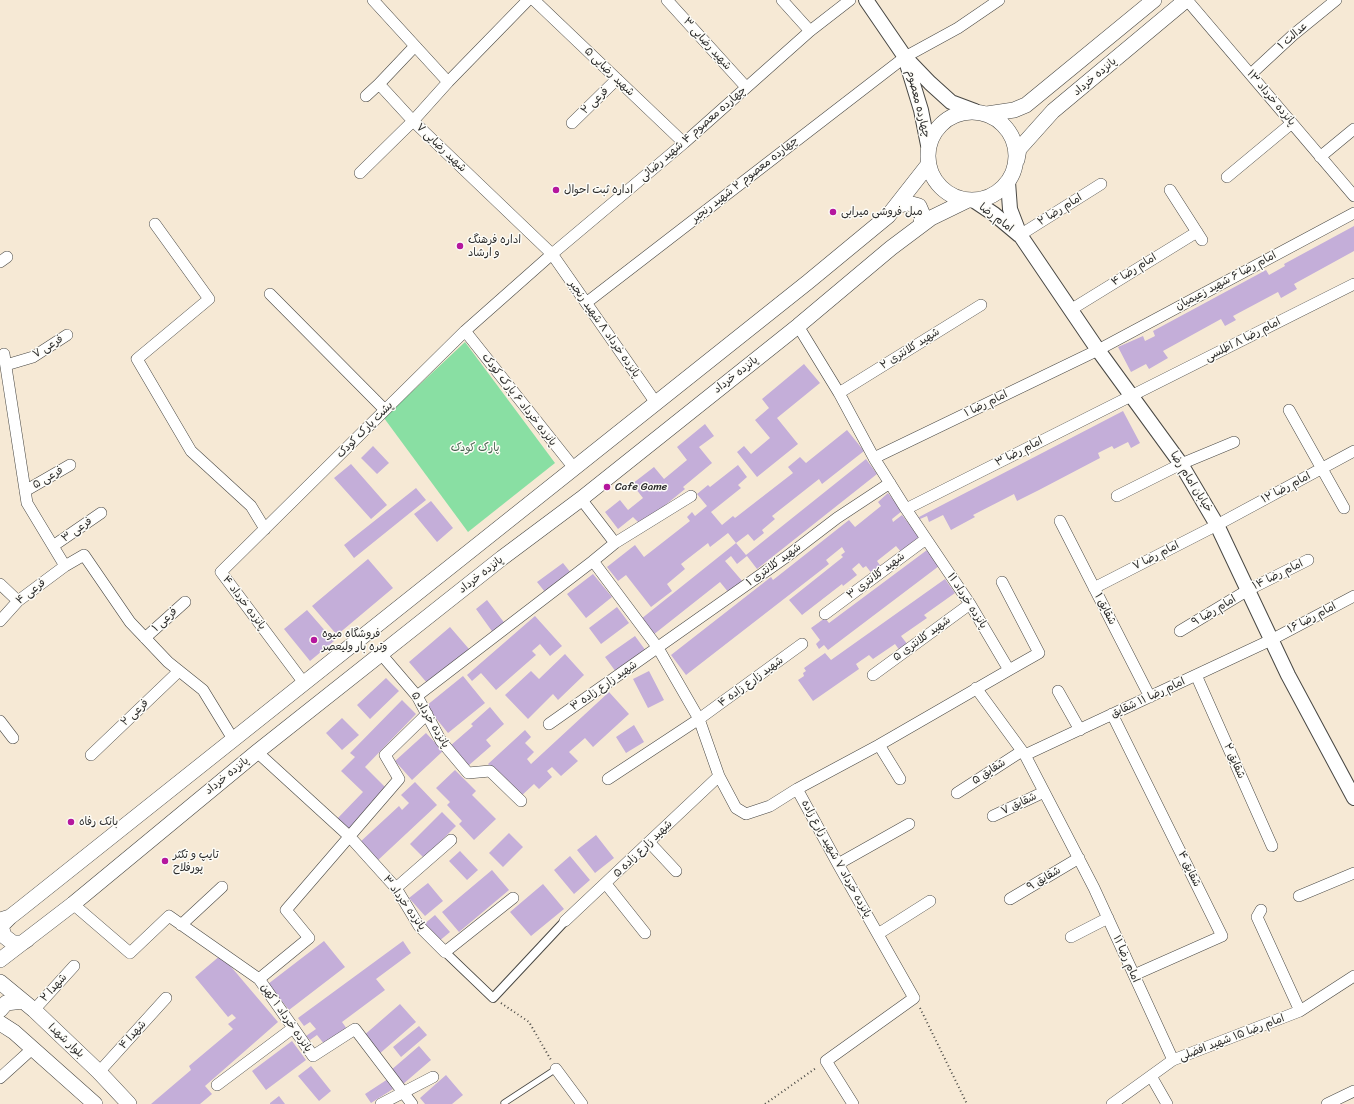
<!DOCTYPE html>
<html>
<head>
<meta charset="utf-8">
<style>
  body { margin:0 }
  canvas { display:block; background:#f6e9d5 }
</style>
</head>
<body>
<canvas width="1354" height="1104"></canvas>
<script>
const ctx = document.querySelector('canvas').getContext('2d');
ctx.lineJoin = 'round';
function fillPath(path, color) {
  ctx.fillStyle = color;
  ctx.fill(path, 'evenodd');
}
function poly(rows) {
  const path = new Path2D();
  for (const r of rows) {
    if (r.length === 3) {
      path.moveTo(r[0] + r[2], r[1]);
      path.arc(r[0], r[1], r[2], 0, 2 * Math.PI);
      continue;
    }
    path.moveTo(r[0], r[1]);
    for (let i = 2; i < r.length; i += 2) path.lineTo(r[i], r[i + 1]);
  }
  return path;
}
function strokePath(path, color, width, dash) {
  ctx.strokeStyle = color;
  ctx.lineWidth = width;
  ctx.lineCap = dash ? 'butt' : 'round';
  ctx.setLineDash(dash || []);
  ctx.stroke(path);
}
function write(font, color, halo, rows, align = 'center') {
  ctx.font = font + ' Sriracha,"Playpen Sans Arabic",sans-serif';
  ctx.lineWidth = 3;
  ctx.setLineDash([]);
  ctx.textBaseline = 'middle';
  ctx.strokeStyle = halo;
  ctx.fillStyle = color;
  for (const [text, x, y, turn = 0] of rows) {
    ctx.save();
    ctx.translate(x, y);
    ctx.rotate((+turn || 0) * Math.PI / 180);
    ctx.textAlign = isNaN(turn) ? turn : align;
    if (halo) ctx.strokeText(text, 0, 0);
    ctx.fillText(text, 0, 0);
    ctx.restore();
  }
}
fillPath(poly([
  [465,342,555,463,468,532,384,418]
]), '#89dfa3');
fillPath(poly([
  [1354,226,1354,251,1294,284,1297,289,1281,298,1278,292,1233,316,1236,320,1225,326,1221,319,1163,351,1168,358,1149,369,1146,364,1131,372,1118,347,1143,336,1145,341,1155,336,1153,331,1266,270,1269,275,1285,266,1284,264],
  [804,364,820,383,777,418,798,444,757,477,737,452,744,446,751,454,770,438,755,420,769,408,762,399],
  [1123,411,1140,443,1131,448,1128,442,1114,449,1112,446,1098,453,1100,458,1039,490,1017,501,1014,494,973,515,975,517,951,530,943,515,929,522,927,516,920,519,919,517],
  [705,424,714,436,699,447,712,463,683,487,685,489,641,525,633,517,618,529,605,512,620,500,628,510,643,498,632,484,654,467,664,479,687,460,677,447],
  [847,430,864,451,822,484,819,479,772,516,775,519,762,530,764,533,754,541,748,534,736,543,746,555,866,459,877,474,757,569,747,556,737,564,731,556,725,561,743,582,729,593,720,582,653,635,641,619,736,543,728,533,710,547,708,543,681,564,685,569,667,584,672,591,651,607,626,575,618,581,607,567,635,545,644,557,690,521,687,517,692,512,695,516,707,506,697,494,708,485,710,487,738,465,747,477,738,485,741,488,711,512,722,525,733,516,735,518,793,473,788,467,800,457,806,463],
  [373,446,389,463,377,474,361,458],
  [351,464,387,505,371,519,334,478],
  [416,488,426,500,354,558,344,545],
  [888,493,902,511,892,519,893,522,902,515,921,539,902,553,896,546,877,561,882,568,873,575,866,566,863,568,859,563,852,569,857,575,843,586,842,584,802,615,789,600,843,557,841,555,845,552,842,547,826,560,829,564,686,675,671,655,771,577,773,580,849,520,855,527,881,506,878,502],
  [431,501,453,528,437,542,414,514],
  [927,550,939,566,828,650,824,645,819,649,816,644,820,640,811,628,825,618,829,623],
  [368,559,393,588,337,635,312,606],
  [563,563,571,573,545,592,537,582],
  [593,574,612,597,586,618,567,594],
  [945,579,955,593,924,615,927,618,901,636,908,645,900,651,895,644,873,659,869,655,856,664,859,669,813,701,798,680,804,676,803,673,806,671,804,668,825,653,831,660],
  [487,600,506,625,494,634,476,609],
  [617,607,629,623,601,644,589,628],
  [307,610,334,641,310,661,284,629],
  [535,616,562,646,550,656,540,644,532,651,536,655,496,690,481,673,472,681,467,675],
  [450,627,469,649,428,684,409,662],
  [635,636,646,651,616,672,605,657],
  [565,654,584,675,558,700,553,694,528,719,505,695,531,671,539,679],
  [649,671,664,700,648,708,633,679],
  [463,676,485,703,448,733,426,706],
  [386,678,399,691,370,719,357,705],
  [609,692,629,714,593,747,585,738,569,752,578,761,561,776,552,767,547,771,552,777,539,789,534,784,519,798,488,764,525,730,531,737,525,743,534,752,527,759,531,764],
  [402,700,416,714,365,767,389,791,349,832,336,820,363,792,341,771,355,757,350,753],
  [490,707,504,724,486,740,491,746,468,766,450,746,473,726,471,724],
  [342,718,359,735,342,750,326,733],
  [634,725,644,742,626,753,616,737],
  [426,733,443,751,412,780,395,761],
  [455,770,476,791,472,795,496,819,474,840,459,824,462,821,447,805,450,802,436,788],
  [415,782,437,805,376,862,359,843,399,806,402,810,409,803,401,795],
  [442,812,456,826,424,858,410,844],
  [509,833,523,847,503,867,489,853],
  [596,835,614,858,595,873,577,850],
  [460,851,478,870,467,880,449,861],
  [570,856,590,880,574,894,554,870],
  [492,870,509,890,459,932,442,912],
  [428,883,443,901,425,916,409,898],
  [543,884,564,909,531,936,510,912],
  [435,915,450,932,438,942,423,925],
  [324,941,345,967,289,1010,268,984],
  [403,941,411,953,376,979,385,990,342,1022,347,1029,325,1045,317,1035,310,1040,306,1036,316,1029,310,1022,304,1026,298,1018],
  [221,955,278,1022,205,1086,212,1094,200,1104,151,1104,191,1070,189,1066,233,1029,228,1024,236,1018,232,1014,228,1017,195,977],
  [400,1004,416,1022,378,1055,362,1037],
  [419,1026,427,1035,401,1057,393,1047],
  [292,1041,306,1060,266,1090,252,1071],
  [419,1046,431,1060,402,1085,390,1071],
  [311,1066,331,1091,319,1101,298,1076],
  [446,1075,463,1095,452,1104,425,1104,420,1098],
  [388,1079,393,1089,371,1103,365,1094],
  [279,1096,285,1104,270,1104,270,1103]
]), '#c4aed9');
const service = poly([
  [504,1103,556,1069]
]);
const pedestrian = poly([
  [445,952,493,998,565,921]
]);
const minor = poly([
  [373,0,448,82,413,121,552,254,656,403],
  [534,0,684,143],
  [667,0,746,87],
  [782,0,810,31],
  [1187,0,1354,196],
  [1251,74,1293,35,1336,0],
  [448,82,528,0],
  [366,96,379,84],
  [572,123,617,79],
  [1320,157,1354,129],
  [360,173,413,121,379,84,415,46],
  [1227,177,1292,123],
  [1170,190,1202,240],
  [155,224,209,299,137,359,191,451,251,506,265,529],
  [1020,235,1101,184],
  [0,262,7,257],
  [270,294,385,410],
  [586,303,905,57,958,28,999,0],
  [1072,309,1197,232],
  [465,331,574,468],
  [4,354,27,503,65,566,84,555,130,622,168,662,203,690,233,739],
  [6,365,33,357,67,335],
  [839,393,981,305],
  [1289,410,1344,508],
  [874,458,1098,350,1354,213],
  [25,491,70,465],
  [1117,496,1181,464,1234,442],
  [581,499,615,543,593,561,658,648,699,719,719,776,736,808,746,814,770,806,797,789,838,864,914,998,826,1061,853,1104],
  [906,509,1354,284],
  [1060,521,1150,697],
  [615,543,691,496],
  [53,546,101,513],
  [1002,582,1039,653,1009,670],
  [0,584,18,601],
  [1094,588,1217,525,1354,451],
  [825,614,926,539],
  [0,621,18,601,65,566],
  [1180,631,1248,590,1308,560],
  [145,638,185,602],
  [381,654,417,696,441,741,468,773,490,771,521,801],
  [873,675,970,604],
  [1196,675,1272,846],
  [304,683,221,572,465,331,552,254,684,143,810,31,850,0],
  [976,688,1025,755,1094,888,1173,1060],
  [1058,691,1080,730],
  [417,696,593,561],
  [1112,714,1222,936,1134,975],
  [0,721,13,738],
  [549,724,786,557,837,518,890,483],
  [879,745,900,779],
  [257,752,350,837,396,888,419,926,445,952,513,898],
  [91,755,179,671],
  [1025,755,1271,640,1354,596],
  [608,779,699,719,802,644],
  [797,789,879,745,1009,670,970,604,906,509,874,458,839,393,798,326],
  [957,793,1022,751],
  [993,816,1044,792],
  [649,842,676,871],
  [838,864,909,824],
  [606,884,645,933],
  [396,888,451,840],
  [1299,896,1354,873],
  [1010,899,1079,858],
  [73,904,130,953,169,916,259,979,313,1056,355,1029,412,1104],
  [1261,910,1257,917,1300,1011],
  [565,921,719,776],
  [181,925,222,887],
  [878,934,930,901],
  [1071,937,1108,918],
  [259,979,309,938,286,910,399,779,385,755,427,714],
  [34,1010,74,966],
  [556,1069,582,1104],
  [99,1072,166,998],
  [1151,1076,1167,1104],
  [0,1078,32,1049],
  [217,1085,293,1028],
  [381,1104,433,1077],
  [1112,1104,1173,1060,1300,1011,1354,976],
  [1327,1104,1354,1091]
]);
const tertiary = poly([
  [866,0,905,57,930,83,951,102,975,111],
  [906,61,921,110,928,145],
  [1008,182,1010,209,1020,235,1098,350,1181,464,1217,525,1288,675,1354,798],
  [973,200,994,214,1019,235]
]);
const secondary = poly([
  [972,156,44],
  [987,114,1014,110,1026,105,1154,0],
  [1017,160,1019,149,1053,111,1186,0],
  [896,206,908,203,919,206,922,213,921,225],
  [10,917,1,926,4,936,13,943,22,943,28,939],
  [0,920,10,917,19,910,808,282,888,216,928,165],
  [0,960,73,904,257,752,502,558,581,499,798,326,891,248,931,218,968,200],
  [0,982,34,1010,99,1072,129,1104],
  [0,1010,6,1003,23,1001],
  [0,1023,14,1032,95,1104]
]);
strokePath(service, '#494844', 7);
strokePath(pedestrian, '#494844', 10);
strokePath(minor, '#494844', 12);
strokePath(tertiary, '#494844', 16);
strokePath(secondary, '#494844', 16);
strokePath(poly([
  [501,1003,529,1022,551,1060],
  [920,1008,967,1104],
  [765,1104,816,1068]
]), '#494844', 2, [1, 3]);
strokePath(service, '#fff', 5.5);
strokePath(pedestrian, '#fff', 8);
strokePath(minor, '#fff', 11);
strokePath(tertiary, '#fff', 14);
strokePath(secondary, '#fff', 15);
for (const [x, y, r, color] of [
  [556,190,4,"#b5179e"],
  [833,212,4,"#b5179e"],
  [460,246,4,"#b5179e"],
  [607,487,4,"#b5179e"],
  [314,640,4,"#b5179e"],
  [71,822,4,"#b5179e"],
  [165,861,4,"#b5179e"]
]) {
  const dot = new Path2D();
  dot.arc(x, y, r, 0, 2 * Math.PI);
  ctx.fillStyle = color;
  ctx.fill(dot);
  strokePath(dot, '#fdfcf7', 1.5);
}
write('11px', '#2b2b2b', '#fdfcf7', [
  ["عدالت ۱",1293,36,-41],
  ["شهید رضایی ۳",707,44,48],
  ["شهید رضایی ۵",609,72,44],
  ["پانزده خرداد",1095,77,-40],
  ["پانزده خرداد ۱۳",1271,98,50],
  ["فرعی ۲",595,101,-44],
  ["چهارده معصوم",918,104,76],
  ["چهارده معصوم ۴ شهید رضائی",693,134,-41],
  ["شهید رضایی ۷",441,148,44],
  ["چهارده معصوم ۲ شهید رنجبر",745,180,-38],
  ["امام رضا ۲",1060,210,-32],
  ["امام رضا",996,218,37],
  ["امام رضا ۴",1134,270,-32],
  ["امام رضا ۶ شهید زعیمیان",1226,281,-28],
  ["پانزده خرداد ۸ شهید رنجبر",604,329,55],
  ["امام رضا ۸ اطلسی",1243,340,-27],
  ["فرعی ۷",48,347,-31],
  ["شهید کلانتری ۲",910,349,-32],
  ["پانزده خرداد",736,375,-38],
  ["پانزده خرداد ۶ پارک کودک",519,400,52],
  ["امام رضا ۱",986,404,-26],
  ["پشت پارک کودک",365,430,-45],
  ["امام رضا ۳",1019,452,-27],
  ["فرعی ۵",48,478,-30],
  ["خیابان امام رضا",1191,482,58],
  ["امام رضا ۱۲",1286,488,-28],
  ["فرعی ۳",77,530,-35],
  ["امام رضا ۷",1156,556,-27],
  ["شهید کلانتری ۱",774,565,-36],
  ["پانزده خرداد",481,575,-38],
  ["امام رضا ۱۴",1278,575,-26],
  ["شهید کلانتری ۳",876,576,-37],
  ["فرعی ۴",31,592,-38],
  ["پانزده خرداد ۱۱",967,601,57],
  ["پانزده خرداد ۴",244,603,53],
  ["شقایق ۱",1105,609,63],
  ["امام رضا ۹",1214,611,-31],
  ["امام رضا ۱۶",1312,618,-28],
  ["فرعی ۱",165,620,-43],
  ["شهید کلانتری ۵",922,639,-36],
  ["شهید زارع زاده ۴",751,682,-36],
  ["شهید زارع زاده ۳",604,686,-35],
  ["امام رضا ۱۱ شقایق",1148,698,-25],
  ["فرعی ۲",135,713,-43],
  ["پانزده خرداد ۵",430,720,59],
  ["شقایق ۲",1234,761,66],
  ["شقایق ۵",989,772,-33],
  ["پانزده خرداد",227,776,-39],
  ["شقایق ۷",1019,804,-25],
  ["شهید زارع زاده ۵",643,849,-44],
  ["پانزده خرداد ۷ شهید زارع زاده",836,859,61],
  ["شقایق ۴",1189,869,64],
  ["شقایق ۹",1044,879,-31],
  ["پانزده خرداد ۳",404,903,54],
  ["امام رضا ۱۱",1126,959,66],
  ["شهدا ۲",54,988,-48],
  ["پانزده خرداد ۱ کهن",286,1018,55],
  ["شهدا ۴",133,1035,-48],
  ["امام رضا ۱۵ شهید افضلی",1232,1038,-21],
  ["بلوار شهدا",66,1041,43]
]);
write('11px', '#2b2b2b', '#fdfcf7', [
  ["اداره ثبت احوال",564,190],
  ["مبل فروشی میرابی",841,212],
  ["اداره فرهنگ",468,240],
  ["و ارشاد",468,253],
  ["Cafe Game",615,487],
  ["فروشگاه میوه",322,634],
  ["وتره بار ولیعصر",322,647],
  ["بانک رفاه",79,822],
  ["تایپ و تکثر",173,855],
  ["پورفلاح",173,868]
], 'left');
write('11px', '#47614f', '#fdfcf7', [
  ["پارک کودک",475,448]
]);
</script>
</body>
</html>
